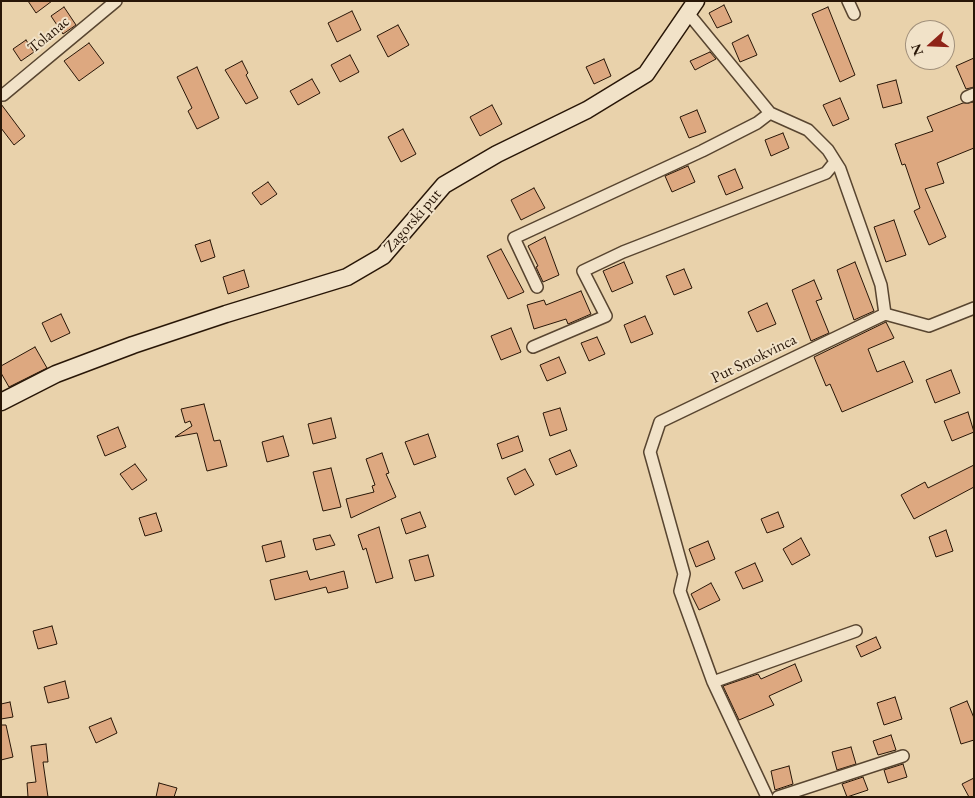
<!DOCTYPE html>
<html>
<head>
<meta charset="utf-8">
<style>
  body { margin:0 }
  #map { position:relative; width:975px; height:798px; overflow:hidden; background:#e9d2ab; font-family:"EB Garamond",serif }
  canvas { display:block }
  .frame { position:absolute; inset:0; border:2px solid #281607; pointer-events:none }
  .north { position:absolute; left:905px; top:20px; width:50px; height:50px; box-sizing:border-box; background:#f1e2c8; border:1px solid #a1907b; border-radius:50%; rotate:250deg; font-size:14px; font-weight:700; line-height:20px; text-align:center; color:#281607 }
  .north::after { content:''; display:block; margin:auto; width:18px; height:22px; background:#8f2418; clip-path:polygon(50% 0,100% 100%,50% 72%,0 100%) }
</style>
</head>
<body>
<div id="map">
<canvas width="975" height="798"></canvas>
<div class="frame"></div>
<div class="north">N</div>
</div>
<script>
const ctx = document.querySelector('canvas').getContext('2d');
ctx.lineJoin = 'round';
function fillPath(path, color) {
  ctx.fillStyle = color;
  ctx.fill(path, 'evenodd');
}
function poly(rows) {
  const path = new Path2D();
  for (const r of rows) {
    path.moveTo(r[0], r[1]);
    for (let i = 2; i < r.length; i += 2) path.lineTo(r[i], r[i + 1]);
  }
  return path;
}
function strokePath(path, color, width, dash) {
  ctx.strokeStyle = color;
  ctx.lineWidth = width;
  ctx.lineCap = dash ? 'butt' : 'round';
  ctx.setLineDash(dash || []);
  ctx.stroke(path);
}
function write(font, color, halo, rows, align = 'center') {
  ctx.font = font + ' "EB Garamond",serif';
  ctx.lineWidth = 4;
  ctx.setLineDash([]);
  ctx.textBaseline = 'middle';
  ctx.strokeStyle = halo;
  ctx.fillStyle = color;
  for (const [text, x, y, turn = 0] of rows) {
    ctx.save();
    ctx.translate(x, y);
    ctx.rotate((+turn || 0) * Math.PI / 180);
    ctx.textAlign = isNaN(turn) ? turn : align;
    if (halo) ctx.strokeText(text, 0, 0);
    ctx.fillText(text, 0, 0);
    ctx.restore();
  }
}
const building = poly([
  [28,1,52,1,36,13,28,1],
  [724,5,732,22,717,28,709,13,724,5],
  [64,7,76,25,63,34,51,16,64,7],
  [828,7,855,75,840,82,812,14,828,7],
  [352,11,361,30,337,42,328,23,352,11],
  [398,25,409,45,388,57,377,36,398,25],
  [748,35,757,55,740,62,732,43,748,35],
  [26,40,34,52,21,61,13,49,26,40],
  [89,43,104,63,79,81,64,61,89,43],
  [710,52,716,59,695,70,690,61,710,52],
  [350,55,359,72,340,82,331,65,350,55],
  [974,58,974,87,966,89,956,66,974,58],
  [604,59,611,76,594,84,586,67,604,59],
  [242,61,248,73,246,75,258,98,246,104,225,70,242,61],
  [197,67,219,118,197,129,188,111,192,108,177,77,197,67],
  [312,79,320,93,298,105,290,91,312,79],
  [896,80,902,103,883,108,877,85,896,80],
  [840,98,849,119,833,126,823,105,840,98],
  [974,102,974,148,937,163,944,183,925,189,946,237,929,245,914,211,920,208,905,164,902,165,895,144,933,131,927,117,963,103,974,102],
  [1,104,25,136,14,145,1,128,1,104],
  [492,105,502,124,480,136,470,117,492,105],
  [697,110,706,132,689,138,680,117,697,110],
  [403,129,416,154,401,162,388,137,403,129],
  [783,133,789,148,771,156,765,140,783,133],
  [688,166,695,182,672,192,665,176,688,166],
  [735,169,743,188,726,195,718,176,735,169],
  [268,182,277,194,261,205,252,193,268,182],
  [534,188,545,208,521,220,511,200,534,188],
  [894,220,906,255,886,262,874,227,894,220],
  [545,237,559,275,543,282,536,267,538,266,528,246,545,237],
  [210,240,215,257,201,262,195,245,210,240],
  [501,249,524,292,508,299,487,256,501,249],
  [624,262,633,283,612,292,603,271,624,262],
  [855,262,874,311,854,320,837,270,855,262],
  [684,269,692,288,674,295,666,276,684,269],
  [244,270,249,287,228,294,223,277,244,270],
  [814,280,822,299,816,301,829,333,811,341,792,290,814,280],
  [581,291,591,314,568,324,566,319,534,329,527,305,544,300,546,305,581,291],
  [767,303,776,324,757,332,748,312,767,303],
  [61,314,70,333,51,342,42,323,61,314],
  [645,316,653,334,631,343,624,325,645,316],
  [886,322,894,338,868,349,877,372,904,361,913,382,842,412,830,384,826,386,814,357,886,322],
  [511,328,521,352,501,360,491,336,511,328],
  [597,337,605,354,589,361,581,343,597,337],
  [35,347,47,368,9,387,1,373,1,366,35,347],
  [559,357,566,373,547,381,540,365,559,357],
  [951,370,960,393,935,403,926,380,951,370],
  [204,404,214,441,220,440,227,466,207,471,197,433,175,437,192,426,190,421,185,423,181,409,204,404],
  [560,408,567,430,550,436,543,413,560,408],
  [968,412,974,432,952,441,944,421,968,412],
  [331,418,336,438,313,444,308,424,331,418],
  [118,427,126,447,105,456,97,436,118,427],
  [428,434,436,457,414,465,405,442,428,434],
  [283,436,289,456,267,462,262,442,283,436],
  [518,436,523,451,502,459,497,444,518,436],
  [570,450,577,466,556,475,549,459,570,450],
  [382,453,389,473,386,474,396,497,351,518,346,499,374,492,372,486,375,485,366,459,382,453],
  [135,464,147,480,132,490,120,474,135,464],
  [974,465,974,487,914,519,901,495,925,482,928,488,974,465],
  [331,468,341,507,323,511,313,472,331,468],
  [525,469,534,485,515,495,507,478,525,469],
  [420,512,426,527,406,534,401,519,420,512],
  [778,512,784,527,767,533,761,519,778,512],
  [156,513,162,531,145,536,139,518,156,513],
  [379,527,393,578,376,583,366,548,363,550,358,535,379,527],
  [946,530,953,551,936,557,929,537,946,530],
  [330,535,335,545,316,550,313,539,330,535],
  [801,538,810,555,792,565,783,549,801,538],
  [281,541,285,557,266,562,262,546,281,541],
  [708,541,715,559,696,567,689,549,708,541],
  [428,555,434,576,415,581,409,560,428,555],
  [755,563,763,581,743,589,735,572,755,563],
  [307,571,310,580,344,571,348,588,328,593,326,587,275,600,270,580,307,571],
  [711,583,720,600,699,610,691,594,711,583],
  [52,626,57,644,38,649,33,631,52,626],
  [876,637,881,648,861,657,856,646,876,637],
  [795,664,802,681,769,696,774,705,739,720,723,686,758,674,761,679,795,664],
  [65,681,69,698,48,703,44,687,65,681],
  [895,697,902,719,884,725,877,703,895,697],
  [967,701,974,718,974,740,961,744,950,708,967,701],
  [10,702,13,717,1,719,1,704,10,702],
  [111,718,117,733,96,743,89,727,111,718],
  [1,725,6,725,13,757,1,760,1,725],
  [891,735,896,750,878,755,873,741,891,735],
  [46,744,48,762,43,762,48,797,28,797,27,783,36,782,31,746,46,744],
  [851,747,856,764,837,770,832,752,851,747],
  [903,764,907,777,888,783,884,770,903,764],
  [789,766,793,784,775,790,771,771,789,766],
  [863,777,868,790,847,797,842,784,863,777],
  [974,778,974,797,969,797,962,784,974,778],
  [159,783,177,788,174,797,156,797,159,783]
]);
fillPath(building, '#dda880');
strokePath(building, '#281607', 1);
const street = poly([
  [848,1,854,14],
  [688,13,770,113,808,130,828,150,840,169,881,285,885,314],
  [3,95,116,1],
  [967,97,974,94],
  [537,287,514,238,702,151,757,123,770,113],
  [885,314,929,326,974,308],
  [533,347,606,316,583,271,623,252,826,173,835,162],
  [713,682,856,631],
  [767,797,713,682,680,591,684,574,650,452,660,422,885,314],
  [778,797,903,756]
]);
const secondary = poly([
  [1,402,56,374,133,345,226,314,347,277,383,256,444,185,497,154,587,110,646,74,696,1]
]);
strokePath(street, '#584530', 14);
strokePath(secondary, '#281607', 19);
strokePath(street, '#f1e2c8', 11);
strokePath(secondary, '#f1e2c8', 16);
write('16px', '#281607', '#f1e2c8', [
  ["Tolanac",49,35,-40],
  ["Zagorski put",413,221,-49],
  ["Put Smokvinca",754,359,-26]
]);
</script>
</body>
</html>
